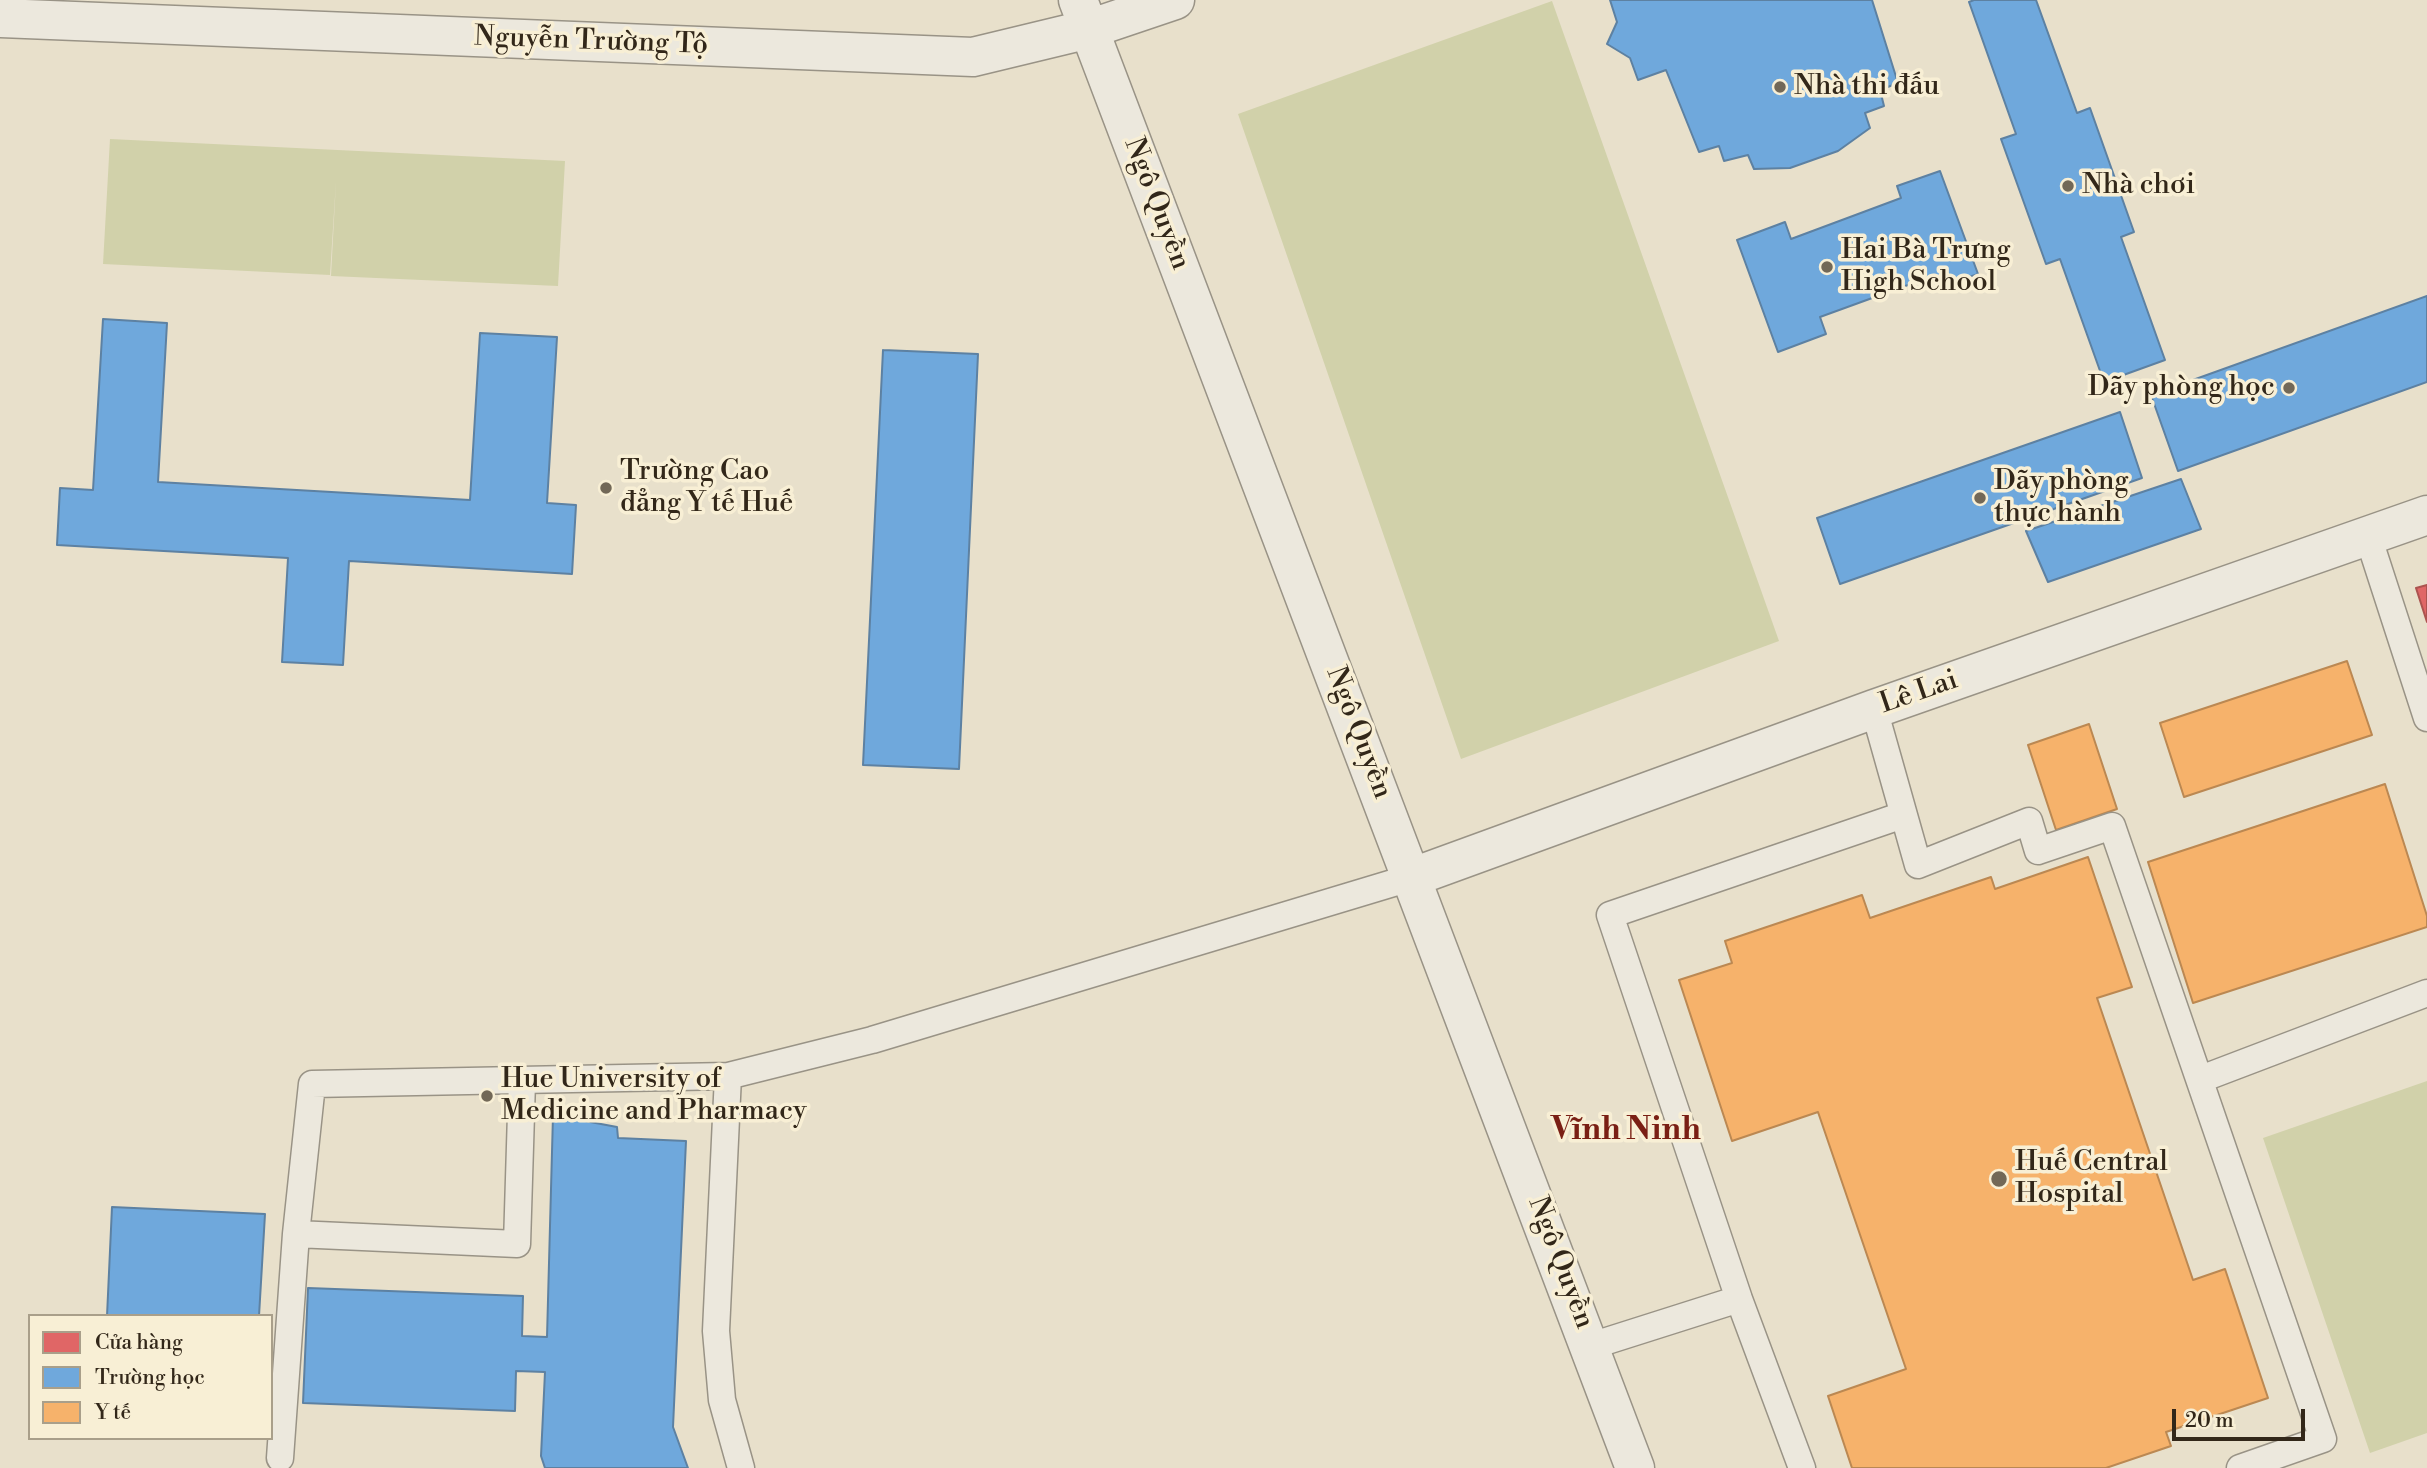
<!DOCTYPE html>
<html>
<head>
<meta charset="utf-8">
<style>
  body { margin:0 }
  #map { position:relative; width:2427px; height:1468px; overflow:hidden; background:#e8e0cb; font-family:"Libre Bodoni",serif }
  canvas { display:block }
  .legend { position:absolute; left:28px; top:1314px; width:245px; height:126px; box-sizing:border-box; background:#f8efd5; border:2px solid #a99f8a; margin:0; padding:9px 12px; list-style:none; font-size:21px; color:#322719 }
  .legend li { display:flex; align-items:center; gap:14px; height:35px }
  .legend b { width:35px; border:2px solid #a99f8a }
  .scale { position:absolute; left:2172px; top:1409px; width:133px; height:32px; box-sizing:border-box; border:4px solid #322719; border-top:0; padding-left:9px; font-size:21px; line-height:24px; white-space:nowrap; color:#322719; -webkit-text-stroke:5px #f8efd5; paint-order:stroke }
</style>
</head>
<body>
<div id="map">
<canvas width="2427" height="1468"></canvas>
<ul class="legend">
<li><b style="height:19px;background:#e06666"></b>Cửa hàng</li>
<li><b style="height:19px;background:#6fa8dc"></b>Trường học</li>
<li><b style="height:19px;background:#f6b26b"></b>Y tế</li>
</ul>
<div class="scale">20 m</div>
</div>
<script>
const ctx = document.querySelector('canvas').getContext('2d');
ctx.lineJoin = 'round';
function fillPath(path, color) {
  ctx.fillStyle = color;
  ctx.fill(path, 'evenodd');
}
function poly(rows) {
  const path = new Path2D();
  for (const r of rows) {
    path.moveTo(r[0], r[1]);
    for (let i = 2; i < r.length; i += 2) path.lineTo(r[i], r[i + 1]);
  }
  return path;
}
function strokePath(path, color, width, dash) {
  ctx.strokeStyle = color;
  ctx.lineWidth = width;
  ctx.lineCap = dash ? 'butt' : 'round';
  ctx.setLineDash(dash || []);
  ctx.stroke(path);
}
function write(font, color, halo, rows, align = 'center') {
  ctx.font = font + ' "Libre Bodoni",serif';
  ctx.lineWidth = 7;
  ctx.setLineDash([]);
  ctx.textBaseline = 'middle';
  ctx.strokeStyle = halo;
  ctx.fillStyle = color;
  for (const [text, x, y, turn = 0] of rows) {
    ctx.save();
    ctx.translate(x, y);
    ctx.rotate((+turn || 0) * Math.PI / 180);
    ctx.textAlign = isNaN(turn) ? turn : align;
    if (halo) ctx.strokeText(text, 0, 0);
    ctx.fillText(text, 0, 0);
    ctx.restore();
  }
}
fillPath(poly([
  [1552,1,1779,641,1461,759,1238,114],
  [110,139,565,161,558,286,331,276,336,181,330,275,103,264],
  [2427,1081,2427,1433,2370,1453,2263,1138]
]), '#d1d1aa');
const shops = poly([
  [2427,585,2427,622,2416,588,2427,585]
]);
fillPath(shops, '#e06666');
strokePath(shops, '#ac534f', 2);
const schools = poly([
  [1610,0,1872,0,1898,83,1880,90,1884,106,1865,113,1870,128,1838,151,1790,168,1754,169,1748,155,1724,161,1719,146,1699,152,1666,70,1638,80,1630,58,1607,44,1617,22,1610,0],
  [1974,0,2036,0,2077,113,2090,108,2134,232,2121,237,2165,360,2104,382,2060,259,2046,264,2001,139,2016,134,1969,2,1974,0],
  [1940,171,1978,274,1934,289,1930,277,1820,317,1826,334,1778,352,1737,240,1785,222,1791,239,1901,198,1897,186,1940,171],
  [2427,296,2427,382,2178,471,2151,395,2427,296],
  [103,319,167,323,158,482,470,500,480,333,557,337,547,503,576,505,572,574,349,561,343,665,282,662,288,558,57,545,60,488,93,490,103,319],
  [883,350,978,354,959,769,863,765,883,350],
  [2120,412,2142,478,1840,584,1817,518,2120,412],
  [2181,479,2201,529,2048,582,2026,531,2181,479],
  [553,1115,617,1127,618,1138,686,1141,673,1427,688,1468,545,1468,541,1456,545,1372,516,1371,515,1411,303,1403,308,1288,523,1296,522,1336,547,1337,553,1115],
  [112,1207,265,1214,259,1316,107,1316,112,1207]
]);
fillPath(schools, '#6fa8dc');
strokePath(schools, '#5d81a2', 2);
const health = poly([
  [2347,661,2372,735,2184,797,2160,723,2347,661],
  [2089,724,2117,809,2056,830,2028,745,2089,724],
  [2385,784,2427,916,2427,927,2193,1003,2148,862,2385,784],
  [2088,857,2132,987,2097,998,2193,1280,2225,1269,2268,1398,2166,1432,2171,1446,2106,1468,1852,1468,1828,1396,1906,1369,1818,1112,1732,1141,1679,980,1732,963,1725,941,1862,895,1870,918,1991,877,1995,889,2088,857]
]);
fillPath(health, '#f6b26b');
strokePath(health, '#bb8852', 2);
const lane = poly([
  [2368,536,2427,718],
  [1874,709,1918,865,2029,821,2038,851,2112,826,2323,1439,2240,1468],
  [728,1076,716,1331,722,1400,741,1468],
  [2201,1079,2427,993],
  [296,1234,517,1244,522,1081],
  [1591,1346,1739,1299],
  [280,1458,296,1234,312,1084,728,1076,872,1040,1413,877],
  [1802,1468,1739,1299,1610,915,1903,815]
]);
const street = poly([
  [1078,0,1635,1468],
  [0,18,973,57,1089,29,1175,0],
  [1413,877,1874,709,2427,515]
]);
strokePath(lane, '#999386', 29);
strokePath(street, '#999386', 41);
strokePath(lane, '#ece8dd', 26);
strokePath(street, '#ece8dd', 38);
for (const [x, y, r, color] of [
  [1780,87,7,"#726857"],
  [2068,186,7,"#726857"],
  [1827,267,7,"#726857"],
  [2289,388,7,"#726857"],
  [606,488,7,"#726857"],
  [1980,498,7,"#726857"],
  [487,1096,7,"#726857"],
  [1999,1179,9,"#726857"]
]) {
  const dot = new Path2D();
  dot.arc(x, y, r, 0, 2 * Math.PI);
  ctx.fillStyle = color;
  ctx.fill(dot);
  strokePath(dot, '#f8efd5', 2.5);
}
write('28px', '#322719', '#f8efd5', [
  ["Nguyễn Trường Tộ",591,42,2],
  ["Ngô Quyền",1156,204,69],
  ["Lê Lai",1919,693,-19],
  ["Ngô Quyền",1358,733,69],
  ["Ngô Quyền",1560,1263,69]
]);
write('28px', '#322719', '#f8efd5', [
  ["Nhà thi đấu",1794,87],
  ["Nhà chơi",2082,186],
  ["Hai Bà Trưng",1841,251],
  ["High School",1841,283],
  ["Dãy phòng học",2275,388,"right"],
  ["Trường Cao",620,472],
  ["đẳng Y tế Huế",620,504],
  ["Dãy phòng",1994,482],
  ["thực hành",1994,514],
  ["Hue University of",501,1080],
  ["Medicine and Pharmacy",501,1112],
  ["Huế Central",2015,1163],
  ["Hospital",2015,1195]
], 'left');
write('bold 32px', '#7a1f14', '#f8efd5', [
  ["Vĩnh Ninh",1626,1131]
]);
</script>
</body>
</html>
